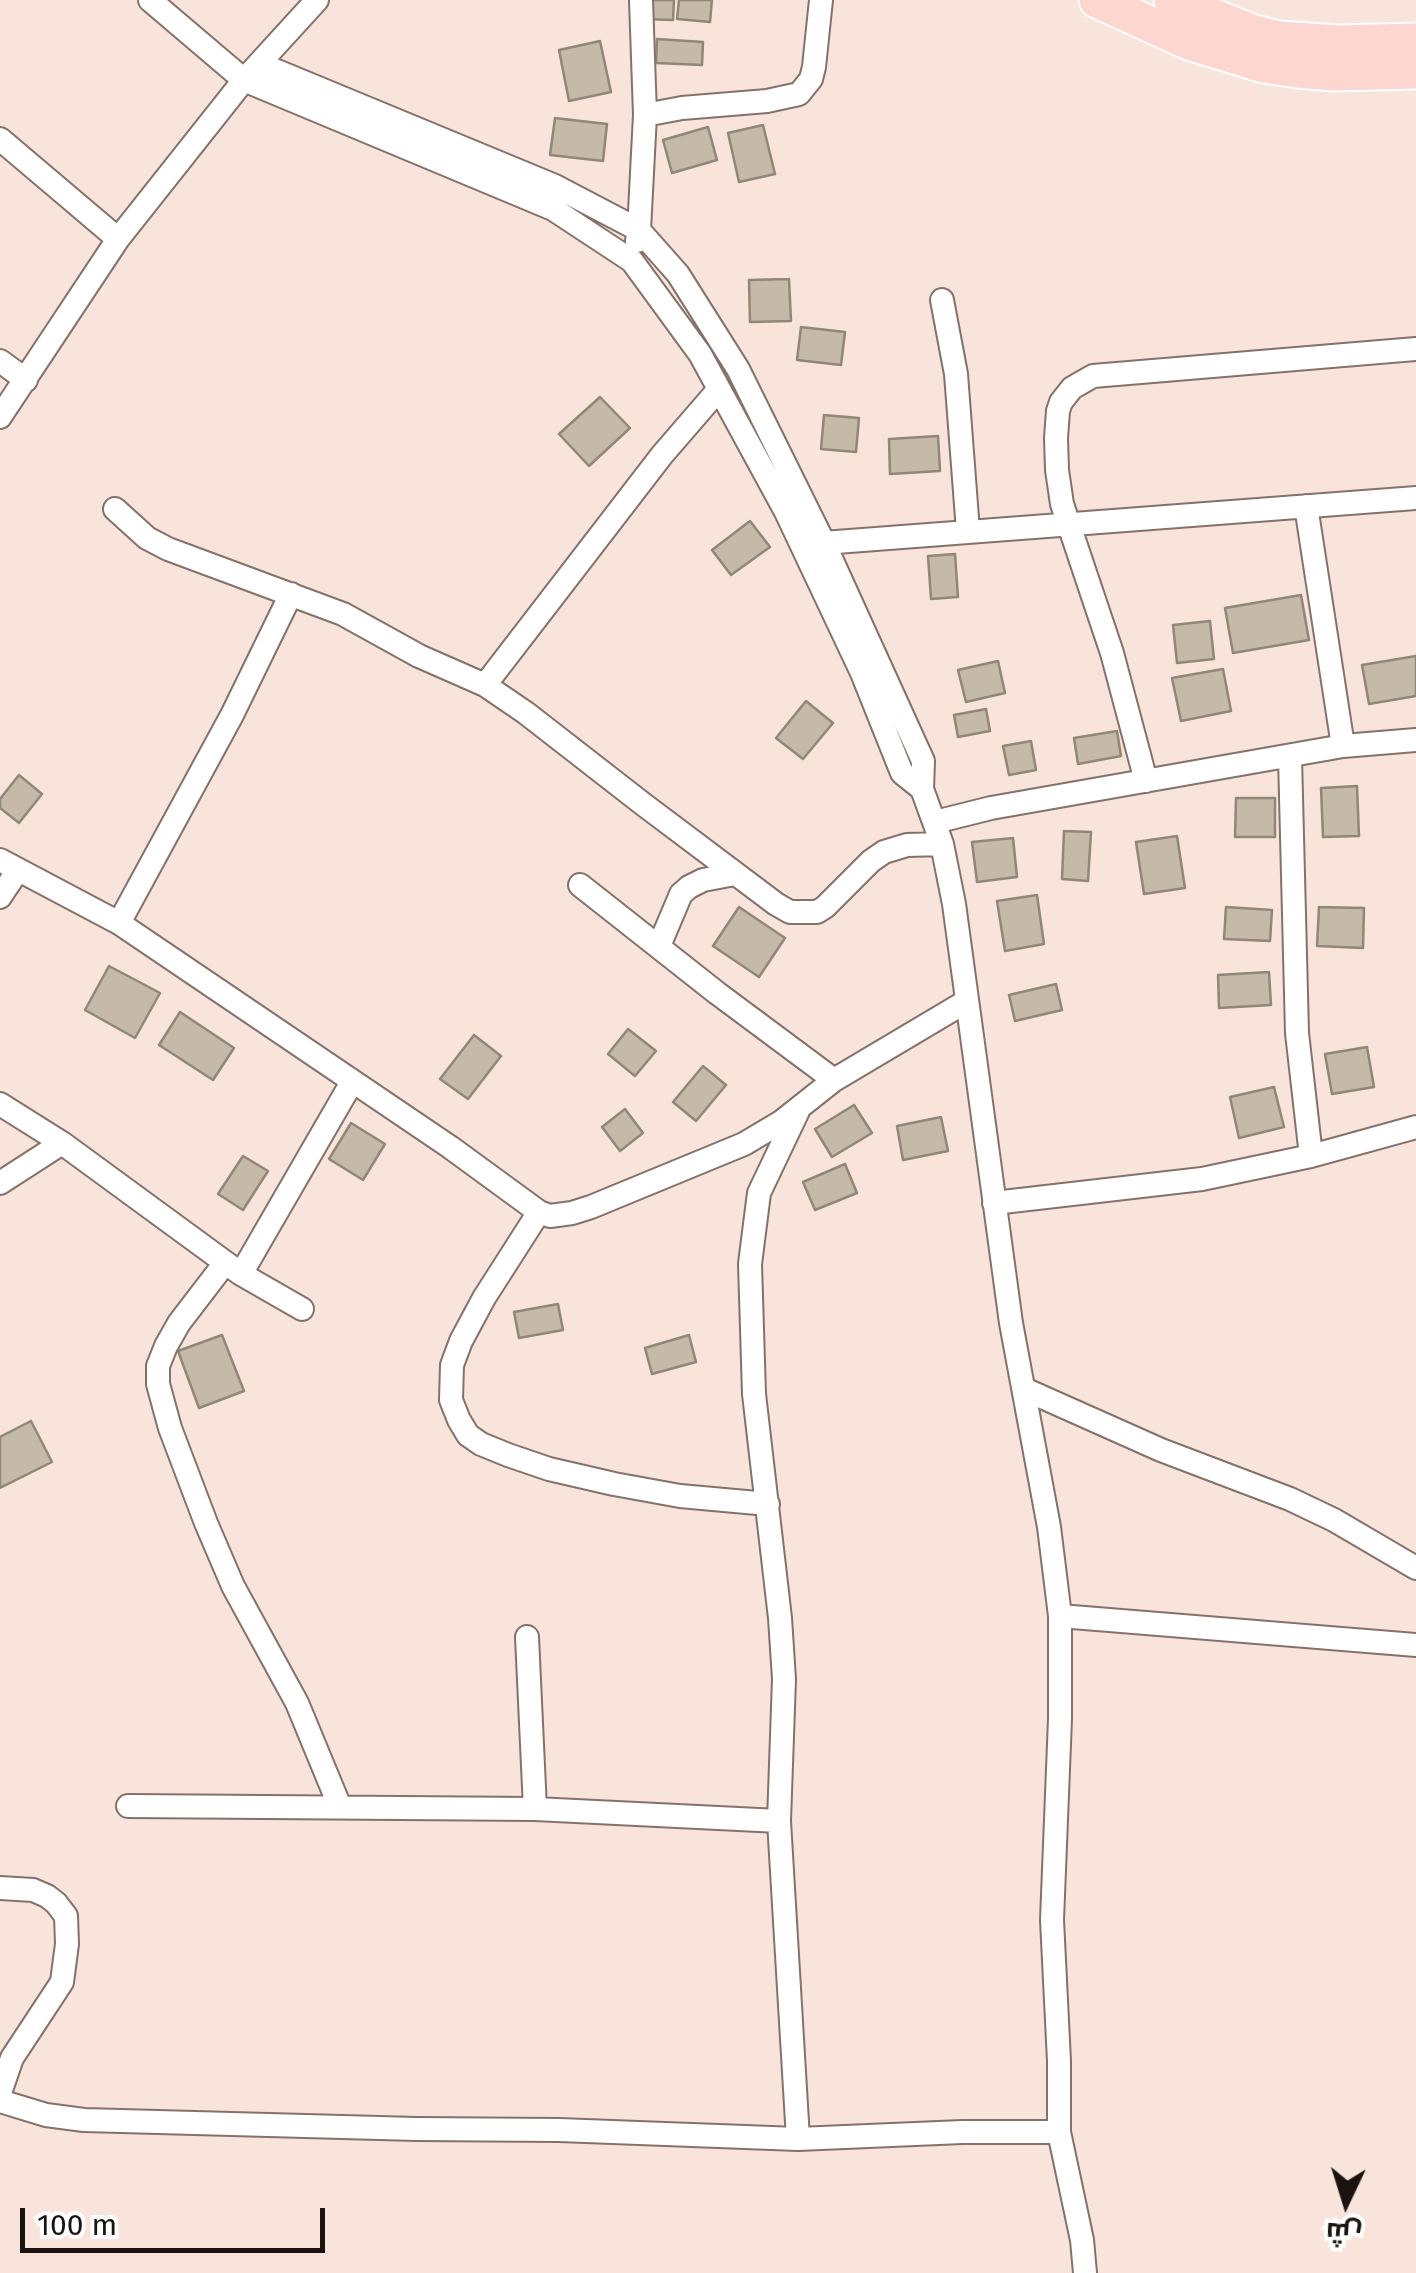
<!DOCTYPE html>
<html>
<head>
<meta charset="utf-8">
<style>
  body { margin:0 }
  #map { position:relative; width:1416px; height:2273px; overflow:hidden; background:#f9e4db; font-family:"Fira Sans",Cairo,sans-serif }
  canvas { display:block }
  .north { position:absolute; left:1296px; top:2153px; width:100px; height:100px; -webkit-text-stroke:8px #fff; paint-order:stroke; rotate:184deg; font-size:28px; font-weight:700; line-height:40px; text-align:center; color:#1a1310 }
  .north::after { content:''; display:block; margin:auto; width:35px; height:45px; background:#1a1310; clip-path:polygon(50% 0,100% 100%,50% 72%,0 100%) }
  .scale { position:absolute; left:20px; top:2208px; width:305px; height:45px; box-sizing:border-box; border:5px solid #1a1310; border-top:0; padding-left:12px; font-size:30px; line-height:35px; white-space:nowrap; color:#1a1310; -webkit-text-stroke:8px #fff; paint-order:stroke }
</style>
</head>
<body>
<div id="map">
<canvas width="1416" height="2273"></canvas>
<div class="north">ش</div>
<div class="scale">100 m</div>
</div>
<script>
const ctx = document.querySelector('canvas').getContext('2d');
ctx.lineJoin = 'round';
function fillPath(path, color) {
  ctx.fillStyle = color;
  ctx.fill(path, 'evenodd');
}
function poly(rows) {
  const path = new Path2D();
  for (const r of rows) {
    path.moveTo(r[0], r[1]);
    for (let i = 2; i < r.length; i += 2) path.lineTo(r[i], r[i + 1]);
  }
  return path;
}
function strokePath(path, color, width, dash) {
  ctx.strokeStyle = color;
  ctx.lineWidth = width;
  ctx.lineCap = dash ? 'butt' : 'round';
  ctx.setLineDash(dash || []);
  ctx.stroke(path);
}
const building = poly([
  [644,0,674,0,673,20,643,19,644,0],
  [679,0,712,0,710,22,677,19,679,0],
  [657,39,703,42,702,65,656,63,657,39],
  [600,41,611,92,569,101,559,50,600,41],
  [555,118,607,124,603,161,550,155,555,118],
  [763,125,775,174,739,182,728,133,763,125],
  [708,127,717,160,672,173,663,140,708,127],
  [789,279,791,321,750,322,749,280,789,279],
  [801,327,845,332,841,365,797,360,801,327],
  [600,397,630,428,589,466,559,434,600,397],
  [824,415,859,418,856,452,821,449,824,415],
  [938,436,940,471,890,474,889,439,938,436],
  [750,521,770,547,731,575,712,550,750,521],
  [955,554,958,597,931,599,928,556,955,554],
  [1301,595,1309,640,1233,653,1225,608,1301,595],
  [1210,621,1214,659,1177,663,1173,625,1210,621],
  [1416,656,1416,696,1369,704,1362,665,1416,656],
  [998,661,1005,693,966,702,958,670,998,661],
  [1223,669,1231,711,1181,721,1172,678,1223,669],
  [806,701,833,723,803,759,776,738,806,701],
  [986,709,990,731,958,737,954,715,986,709],
  [1117,731,1121,756,1078,764,1074,738,1117,731],
  [1031,741,1036,770,1009,775,1003,746,1031,741],
  [19,775,42,794,19,823,0,808,0,799,19,775],
  [1357,786,1359,836,1323,837,1321,788,1357,786],
  [1236,798,1275,798,1275,837,1235,837,1236,798],
  [1064,831,1091,832,1088,881,1062,879,1064,831],
  [1177,836,1185,888,1144,894,1136,842,1177,836],
  [1013,838,1017,877,977,882,972,842,1013,838],
  [1037,895,1044,944,1005,951,997,901,1037,895],
  [739,907,785,938,759,977,713,946,739,907],
  [1226,907,1272,910,1270,941,1224,939,1226,907],
  [1319,907,1364,908,1363,948,1317,946,1319,907],
  [109,966,160,993,135,1038,85,1010,109,966],
  [1269,972,1271,1005,1219,1008,1218,975,1269,972],
  [1056,984,1062,1010,1015,1021,1009,995,1056,984],
  [180,1012,234,1048,213,1080,159,1045,180,1012],
  [628,1029,656,1051,635,1076,608,1054,628,1029],
  [474,1035,501,1056,468,1099,440,1079,474,1035],
  [1367,1047,1374,1087,1332,1094,1325,1054,1367,1047],
  [703,1066,726,1085,696,1121,673,1102,703,1066],
  [1274,1087,1284,1127,1239,1138,1230,1097,1274,1087],
  [854,1105,872,1133,832,1157,815,1129,854,1105],
  [625,1109,643,1133,620,1151,602,1127,625,1109],
  [941,1117,948,1151,903,1160,897,1126,941,1117],
  [351,1123,385,1144,363,1180,329,1159,351,1123],
  [243,1156,268,1171,243,1210,218,1194,243,1156],
  [845,1164,857,1193,815,1210,803,1182,845,1164],
  [558,1304,563,1330,519,1338,514,1312,558,1304],
  [222,1335,244,1391,199,1408,178,1351,222,1335],
  [689,1335,696,1362,652,1374,645,1348,689,1335],
  [31,1421,52,1462,0,1488,0,1437,31,1421]
]);
fillPath(building, '#c5baa9');
strokePath(building, '#918777', 2.5);
const minor = poly([
  [150,0,244,80,553,209,632,261,700,354,786,512,862,673,902,773,922,789],
  [260,64,555,186,639,230,678,274,738,369,824,543,923,761,922,789,942,844,954,904,1011,1323,1049,1527,1060,1616,1060,1719,1052,1920,1059,2061,1059,2132,1082,2240,1085,2273],
  [645,115,682,108,767,101,799,94,811,79,814,67,821,0],
  [0,139,118,239],
  [637,241,639,230,645,115,641,0],
  [942,300,956,374,968,531],
  [0,361,26,380],
  [0,417,118,239,244,80,317,0],
  [1306,506,1343,746],
  [115,509,147,538,168,549,343,614,419,656,485,685,526,713,643,804,776,904,790,912,817,912,825,907,871,861,884,852,907,845,942,844],
  [810,544,1416,498],
  [485,685,662,455,719,389],
  [1290,757,1297,1033,1311,1156],
  [1146,781,1112,653,1062,504,1057,470,1056,438,1058,411,1061,402,1072,388,1093,376,1416,349],
  [935,822,991,808,1343,746,1416,740],
  [0,860,119,923,450,1147,539,1212,550,1216,572,1213,591,1207,744,1144,781,1122,834,1080,967,1001],
  [580,885,717,993,834,1080],
  [0,897,18,870],
  [119,923,232,715,291,594],
  [659,946,681,894,689,887,703,880,735,874],
  [0,1104,62,1143,241,1274,302,1309],
  [0,1183,62,1143],
  [994,1203,1202,1179,1311,1156,1416,1127],
  [539,1212,484,1298,461,1341,452,1365,451,1400,459,1420,468,1435,481,1444,508,1455,549,1469,614,1484,680,1496,768,1504],
  [225,1263,179,1323,166,1346,158,1366,158,1384,170,1428,206,1523,233,1586,297,1703,340,1807],
  [241,1274,352,1082],
  [1024,1389,1161,1450,1290,1499,1334,1520,1416,1568],
  [1060,1616,1416,1645],
  [527,1637,535,1809],
  [128,1806,535,1809,779,1821],
  [0,1888,33,1890,47,1896,56,1903,66,1916,67,1944,62,1982,12,2058,0,2093],
  [0,2101,46,2115,84,2120,416,2129,559,2130,798,2139,962,2132,1059,2132],
  [798,2139,779,1821,784,1679,780,1618,754,1394,750,1264,759,1193,798,1111]
]);
const primary = poly([
  [1097,0,1189,42,1264,65,1297,70,1334,73,1416,71],
  [1172,0,1254,33,1279,39,1338,43,1416,41]
]);
strokePath(minor, '#84726a', 26);
strokePath(primary, '#fff', 39);
strokePath(minor, '#fff', 22);
strokePath(primary, '#fdd6d0', 35);
</script>
</body>
</html>
